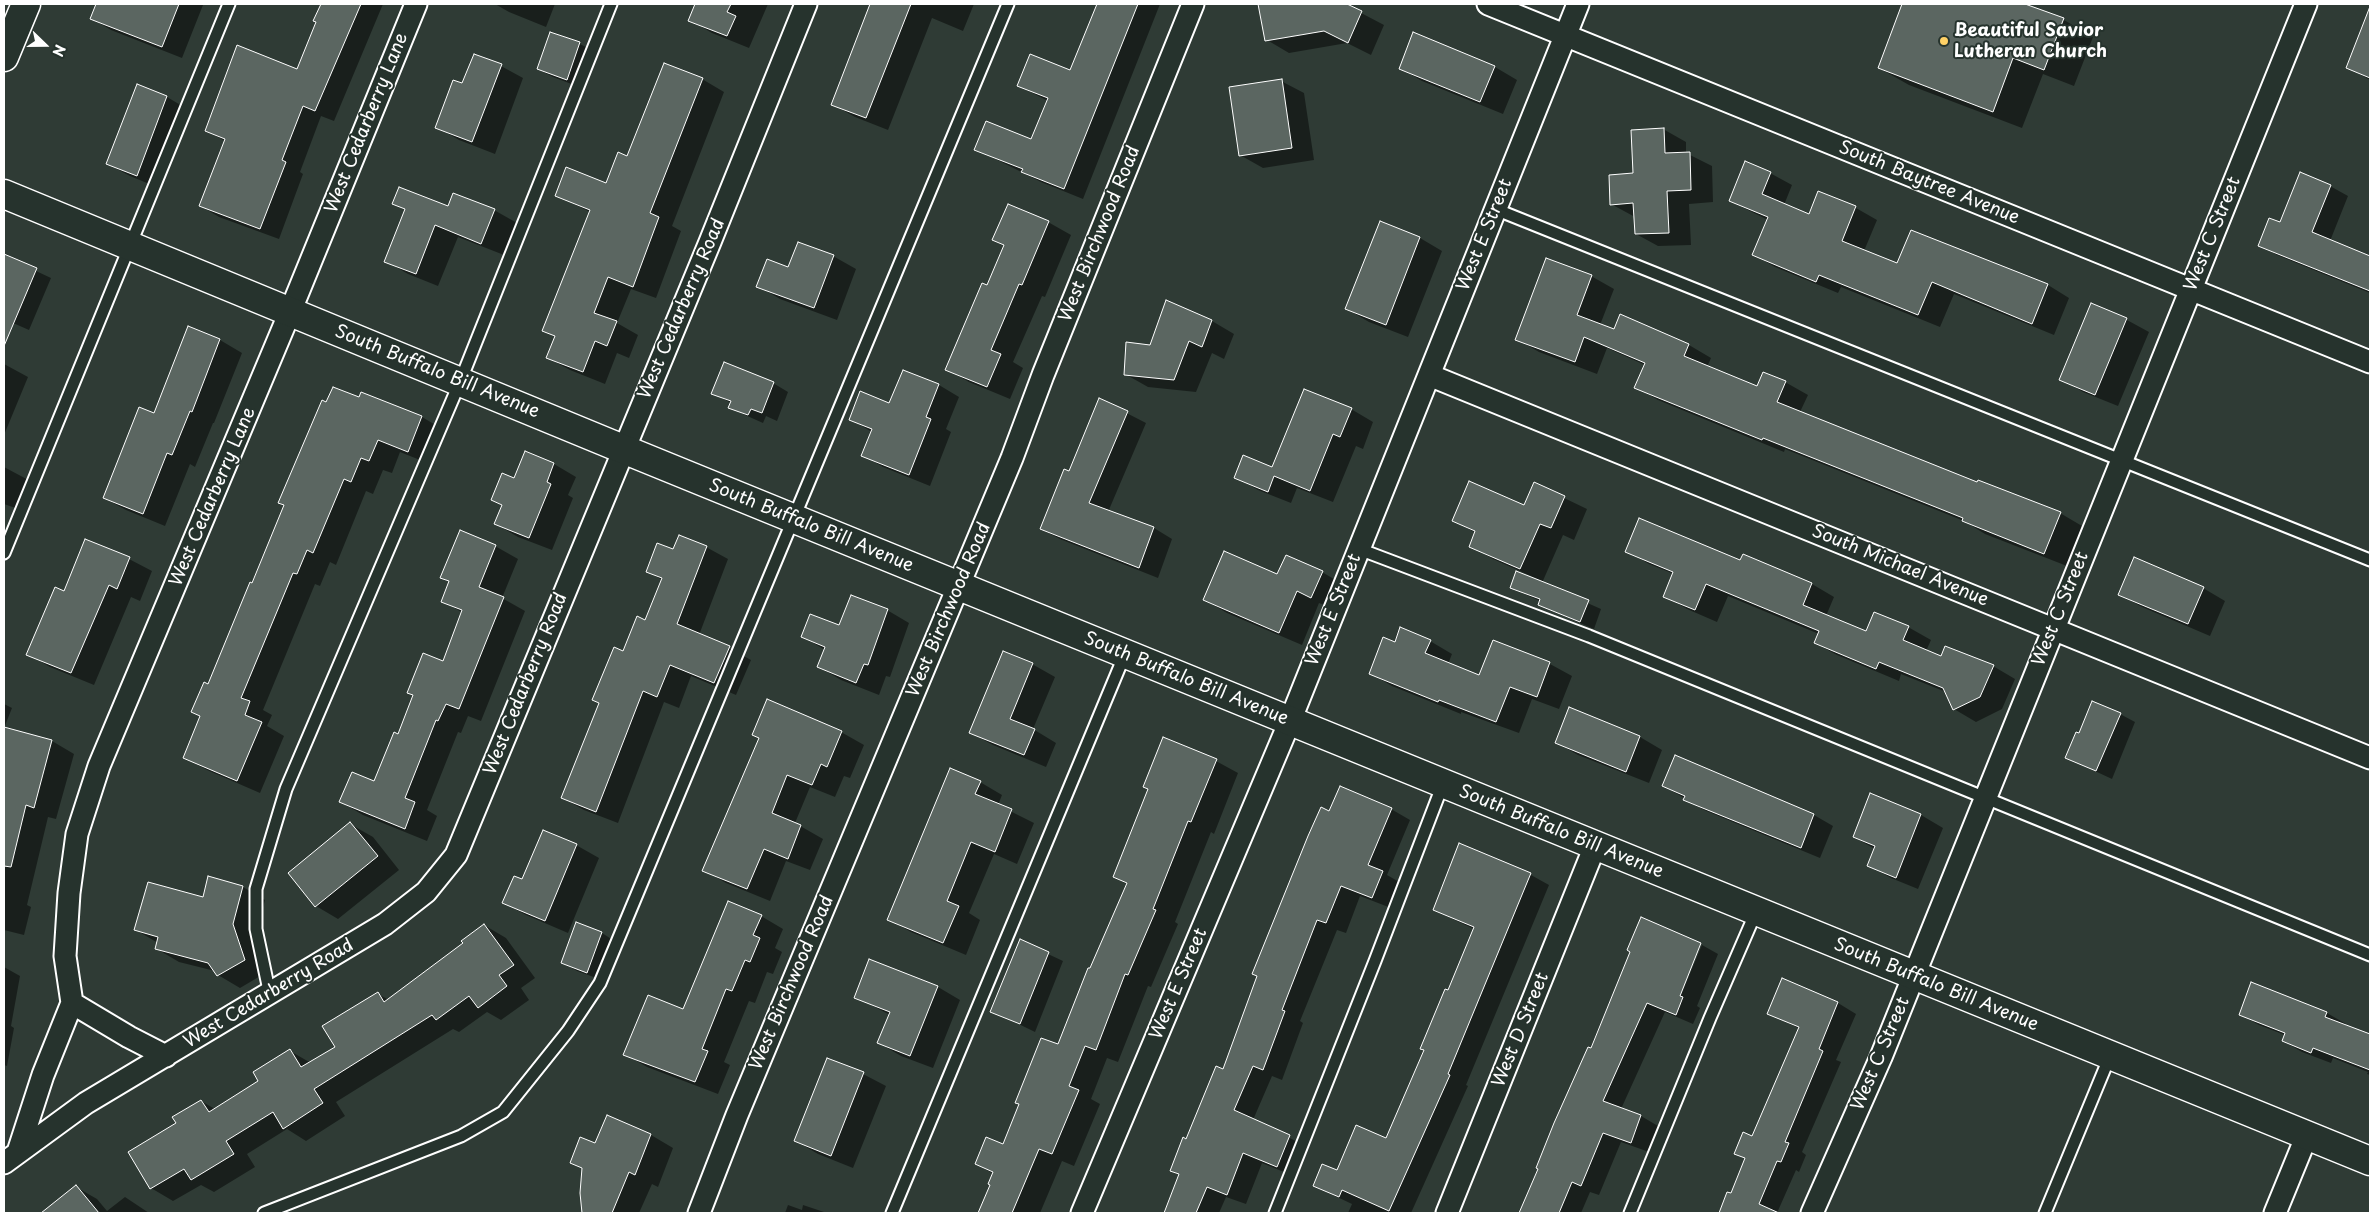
<!DOCTYPE html>
<html>
<head>
<meta charset="utf-8">
<style>
  body { margin:0 }
  #map { position:relative; width:2374px; height:1217px; overflow:hidden; background:#2f3b35; font-family:"Playpen Sans",sans-serif }
  canvas { display:block }
  .frame { position:absolute; inset:0; border:5px solid #fff; pointer-events:none }
  .north { position:absolute; left:20px; top:20px; width:50px; height:50px; -webkit-text-stroke:4px #26332d; paint-order:stroke; rotate:112deg; font-size:14px; font-weight:700; line-height:20px; text-align:center; color:#fff }
  .north::after { content:''; display:block; margin:auto; width:18px; height:22px; background:#fff; clip-path:polygon(50% 0,100% 100%,50% 72%,0 100%) }
</style>
</head>
<body>
<div id="map">
<canvas width="2374" height="1217"></canvas>
<div class="frame"></div>
<div class="north">N</div>
</div>
<script>
const ctx = document.querySelector('canvas').getContext('2d');
ctx.lineJoin = 'round';
function fillPath(path, color) {
  ctx.fillStyle = color;
  ctx.fill(path, 'evenodd');
}
function poly(rows) {
  const path = new Path2D();
  for (const r of rows) {
    path.moveTo(r[0], r[1]);
    for (let i = 2; i < r.length; i += 2) path.lineTo(r[i], r[i + 1]);
  }
  return path;
}
function strokePath(path, color, width, dash) {
  ctx.strokeStyle = color;
  ctx.lineWidth = width;
  ctx.lineCap = dash ? 'butt' : 'round';
  ctx.setLineDash(dash || []);
  ctx.stroke(path);
}
function write(font, color, halo, rows, align = 'center') {
  ctx.font = font + ' "Playpen Sans",sans-serif';
  ctx.lineWidth = 4;
  ctx.setLineDash([]);
  ctx.textBaseline = 'middle';
  ctx.strokeStyle = halo;
  ctx.fillStyle = color;
  for (const [text, x, y, turn = 0] of rows) {
    ctx.save();
    ctx.translate(x, y);
    ctx.rotate((+turn || 0) * Math.PI / 180);
    ctx.textAlign = isNaN(turn) ? turn : align;
    if (halo) ctx.strokeText(text, 0, 0);
    ctx.fillText(text, 0, 0);
    ctx.restore();
  }
}
fillPath(poly([
  [97,4,201,4,203,5,182,58,111,30,91,18],
  [322,4,383,4,334,121,321,116,300,172,303,174,279,239,219,217,201,206,225,141,207,131,298,70,318,22,315,21],
  [495,4,555,4,546,27,509,12],
  [697,4,768,4,749,48,712,33,690,20],
  [891,4,974,4,963,31,932,18,888,130,855,117,832,104,880,31],
  [1098,4,1160,4,1083,199,1041,182,976,149,1032,141,1048,101,1019,86,1070,71],
  [1259,4,1344,4,1384,25,1371,55,1347,43,1289,53,1267,40],
  [1903,4,2022,4,2064,20,2093,37,2074,86,2043,74,2022,128,1909,85,1879,68],
  [551,33,580,44,595,52,582,88,553,77,538,69],
  [1414,34,1495,67,1517,80,1503,114,1422,81,1400,68],
  [2360,35,2370,39,2370,80,2347,67],
  [501,66,523,78,495,154,459,140,437,127,463,85],
  [702,79,724,92,672,226,681,231,656,298,631,289,617,323,638,335,629,358,617,353,605,384,570,370,548,358,556,337,544,330,590,212,556,195,607,185],
  [1281,81,1304,93,1314,160,1263,168,1240,155],
  [138,86,167,97,189,110,159,188,130,176,108,164],
  [1663,129,1686,142,1686,153,1712,166,1713,202,1689,204,1691,245,1658,246,1636,234,1635,217,1611,204,1635,175],
  [1770,173,1792,185,1784,205,1809,215,1819,192,1856,208,1877,220,1864,251,1898,265,1911,231,2048,285,2069,298,2054,335,1954,294,1940,327,1841,287,1838,293,1775,267,1753,254,1768,220,1730,201],
  [2330,186,2348,196,2330,241,2370,257,2370,293,2277,255,2260,245,2281,224],
  [394,203,494,210,517,223,504,255,458,237,438,286,408,274,386,261,405,210],
  [1008,205,1048,222,1071,235,1045,297,1042,296,1013,362,1023,368,1010,399,969,382,947,369,988,287,1005,246],
  [1420,238,1442,251,1408,337,1369,322,1347,309],
  [4,256,51,278,29,330,4,319],
  [833,256,856,269,837,320,780,299,758,286,789,268],
  [1591,276,1614,289,1600,325,1615,331,1689,345,1711,358,1707,367,1758,387,1785,382,1808,395,1800,412,1978,483,2060,513,2082,526,2067,566,1985,534,1964,521,1785,449,1784,452,1658,400,1636,387,1645,365,1607,348,1597,374,1539,352,1517,339],
  [1167,302,1212,321,1234,334,1224,359,1212,353,1196,392,1148,387,1125,374,1151,347],
  [2092,305,2127,320,2149,332,2118,406,2083,392,2061,379],
  [189,328,220,340,242,353,214,423,213,423,195,467,190,464,165,526,126,510,104,498,154,414],
  [4,364,28,377,4,435],
  [903,371,939,385,959,397,946,429,951,432,930,486,883,467,863,455,872,432,850,419,890,404],
  [773,383,788,392,777,421,766,416,763,423,745,415,730,407,731,403,713,393],
  [362,393,422,417,444,430,430,464,400,452,392,473,383,470,373,494,366,491,336,565,330,562,320,586,315,584,263,710,272,715,267,726,284,736,260,793,207,770,185,758,202,717,208,686,327,404,360,399],
  [1105,402,1146,423,1108,512,1154,528,1172,539,1158,578,1060,539,1041,529],
  [1351,409,1373,422,1363,449,1356,446,1333,502,1297,488,1291,503,1258,490,1236,477,1273,468],
  [554,464,576,477,568,495,573,498,552,550,518,537,496,524,503,506,492,500,515,480],
  [4,467,34,483,24,511,4,504],
  [1535,484,1587,509,1574,540,1563,535,1542,583,1601,609,1594,629,1552,611,1539,604,1540,601,1511,588,1542,583,1542,581,1493,559,1471,546,1476,533,1454,521,1525,507],
  [86,540,129,559,152,571,140,601,131,597,94,685,50,667,28,654,65,592],
  [495,546,518,559,502,598,525,611,481,721,468,716,461,733,458,732,427,810,437,816,427,841,363,815,341,802,374,783,398,735,443,663,463,613,443,601,450,582,441,577],
  [706,547,728,559,699,635,729,648,751,660,736,695,691,676,679,708,664,702,618,823,584,810,563,798,624,652,646,621,662,580,647,571,674,551],
  [1627,551,1741,561,1743,556,1812,584,1834,597,1826,616,1867,633,1908,627,1931,640,1926,651,1942,658,1993,666,2015,679,2002,709,1976,722,1954,709,1946,692,1901,674,1899,681,1837,655,1815,643,1819,634,1728,596,1717,622,1687,609,1665,596,1674,574,1649,564],
  [1322,572,1344,585,1334,609,1319,603,1302,645,1227,613,1205,600,1278,576],
  [2203,588,2225,601,2210,636,2142,607,2119,594],
  [887,610,909,623,890,677,886,676,879,695,841,680,819,667,825,650,802,636],
  [1430,641,1452,654,1448,664,1480,677,1493,642,1550,664,1572,676,1559,709,1532,699,1519,733,1461,712,1461,714,1392,686,1370,673,1395,643],
  [1004,653,1032,664,1055,677,1033,729,1056,743,1046,767,993,745,971,733],
  [4,704,12,708,4,728],
  [1569,709,1640,737,1662,750,1649,783,1578,755,1556,742],
  [2120,714,2135,722,2112,779,2067,758,2080,735],
  [4,728,52,741,74,754,56,819,48,817,27,905,31,907,24,935,4,930,4,768,7,758,4,756],
  [841,732,864,745,850,778,844,776,835,797,810,787,795,823,823,839,810,870,786,861,770,901,726,883,704,870,760,738],
  [1216,761,1238,773,1214,834,1211,832,1175,922,1178,924,1151,987,1148,986,1118,1062,1107,1058,1091,1099,1100,1104,1074,1166,1062,1161,1040,1213,979,1213,992,1185,994,1174,976,1164,1003,1146,1059,1046,1127,884,1114,877],
  [980,782,1002,795,998,805,1034,823,1017,864,994,854,969,913,980,920,966,955,911,932,888,919],
  [1664,786,1814,815,1833,826,1820,858,1704,810],
  [1871,795,1921,815,1943,828,1918,889,1891,878,1868,865,1875,849,1854,837],
  [1391,809,1410,820,1387,875,1401,883,1391,908,1360,896,1346,933,1337,930,1300,1021,1303,1023,1282,1080,1272,1076,1253,1120,1308,1147,1296,1177,1262,1163,1246,1204,1226,1197,1219,1213,1173,1213,1167,1210,1180,1175,1172,1170,1224,1071,1330,813],
  [350,824,373,837,399,870,338,919,316,906],
  [576,845,599,858,568,933,526,915,504,903,522,881],
  [1460,845,1531,875,1549,885,1466,1085,1468,1086,1411,1213,1348,1213,1352,1204,1314,1186,1386,1140,1474,929,1434,910],
  [243,887,265,900,255,938,267,972,240,988,218,975,215,971,179,962,157,949,158,943,136,930,204,899],
  [761,916,783,929,775,948,782,952,773,974,767,972,755,1003,749,1001,724,1062,730,1065,718,1094,647,1067,625,1054,684,1010],
  [1641,919,1701,944,1676,1001,1678,1002,1702,945,1718,954,1697,1006,1700,1008,1693,1024,1665,1012,1621,1109,1641,1116,1658,1126,1649,1152,1621,1142,1599,1195,1590,1192,1581,1213,1521,1213,1631,951],
  [576,924,602,933,616,942,602,980,577,971,562,962],
  [484,925,506,938,535,978,521,988,529,1000,501,1020,487,1012,459,1032,453,1029,336,1102,345,1116,306,1141,287,1129,247,1154,255,1167,214,1192,201,1185,173,1201,151,1188,177,1124,201,1101,215,1109,260,1081,290,1051,311,1063,336,1047,378,994,389,1000,465,944],
  [1020,941,1063,961,1035,1032,992,1011],
  [870,961,938,987,960,1000,933,1068,901,1056,879,1043,890,1015,856,997],
  [4,967,20,976,11,1026,14,1028,7,1066,4,1065],
  [1783,980,1838,1003,1856,1014,1836,1060,1841,1062,1802,1152,1806,1155,1799,1172,1796,1170,1777,1213,1720,1213,1728,1193,1731,1195,1746,1159,1736,1153,1753,1138,1800,1029,1769,1013],
  [2327,1013,2346,1024,2345,1026,2370,1036,2370,1075,2367,1074,2368,1072,2333,1058,2331,1063,2302,1052,2283,1041,2285,1035,2259,1025,2240,1014],
  [863,1074,886,1086,853,1168,818,1154,796,1141],
  [608,1116,651,1135,673,1148,658,1187,652,1184,639,1213,583,1213,581,1193,583,1169,572,1162,596,1145],
  [76,1187,97,1199,107,1211,125,1197,149,1213,43,1213],
  [788,1205,802,1210,803,1205,827,1213,785,1213]
]), '#0007');
const building = poly([
  [96,4,179,4,162,47,90,19,96,4],
  [321,4,361,4,315,111,303,106,282,160,286,162,260,229,199,206,225,139,205,131,237,45,297,69,316,22,313,21,321,4],
  [695,4,731,4,727,12,736,16,727,36,688,21,695,4],
  [870,4,911,4,866,118,831,105,870,4],
  [1097,4,1138,4,1064,189,1021,172,1023,169,974,150,986,121,1031,139,1048,98,1017,86,1030,54,1070,70,1097,4],
  [1258,4,1347,4,1362,11,1348,43,1324,31,1265,41,1258,4],
  [1902,4,2025,4,2064,18,2044,70,2013,58,1993,112,1878,68,1902,4],
  [2369,9,2370,10,2370,78,2346,68,2369,9],
  [550,32,580,42,567,80,537,69,550,32],
  [1413,32,1495,66,1480,102,1399,69,1413,32],
  [474,54,502,64,472,142,435,128,453,80,462,83,474,54],
  [664,63,703,78,650,213,659,217,633,287,608,277,594,313,617,321,607,346,595,341,583,372,546,358,555,336,542,331,590,210,555,196,566,167,606,183,618,152,627,156,664,63],
  [1282,79,1292,148,1239,156,1229,87,1282,79],
  [137,84,167,96,137,176,106,164,137,84],
  [1664,128,1665,153,1690,152,1691,190,1667,191,1669,233,1635,234,1633,203,1610,205,1609,175,1633,173,1631,130,1664,128],
  [1745,161,1771,172,1762,194,1809,214,1818,191,1856,206,1842,241,1897,263,1911,230,2048,284,2032,324,1932,282,1918,315,1819,275,1816,282,1752,255,1768,217,1729,201,1745,161],
  [2300,172,2331,185,2312,232,2370,256,2370,291,2258,246,2269,218,2280,222,2300,172],
  [399,187,448,206,453,193,495,209,481,244,435,225,416,274,384,262,405,209,392,204,399,187],
  [1008,204,1049,221,1022,285,1019,284,991,350,1001,354,987,387,945,370,982,283,987,285,1004,245,992,240,1008,204],
  [1380,221,1420,237,1386,325,1345,309,1380,221],
  [798,242,834,255,814,308,756,287,767,259,788,267,798,242],
  [4,254,37,268,4,346,4,254],
  [1546,258,1592,275,1577,315,1614,329,1620,314,1689,344,1684,356,1757,386,1763,372,1786,381,1777,402,1977,482,1978,480,2061,512,2044,554,1962,521,1963,518,1763,438,1762,440,1634,388,1645,363,1584,337,1575,362,1515,340,1546,258],
  [1166,300,1212,320,1202,347,1189,341,1174,380,1124,375,1126,342,1150,345,1166,300],
  [2091,303,2127,318,2095,395,2059,380,2091,303],
  [188,326,220,339,192,412,190,411,172,455,167,453,143,514,103,498,139,407,154,413,188,326],
  [724,362,774,382,762,413,751,409,748,415,728,408,731,401,711,394,724,362],
  [903,370,939,384,926,417,931,419,909,475,861,456,872,429,849,420,860,391,889,403,903,370],
  [333,387,359,397,361,392,422,416,408,452,378,440,369,461,361,458,351,482,344,479,313,553,307,550,297,574,293,573,241,698,250,701,245,715,262,722,237,781,183,758,200,716,191,712,204,682,208,684,250,582,252,583,284,505,278,503,322,400,326,402,333,387],
  [1304,389,1352,408,1340,437,1333,434,1310,491,1274,476,1268,492,1234,478,1243,455,1272,467,1304,389],
  [1099,398,1128,411,1089,503,1154,527,1139,568,1040,529,1064,469,1069,471,1099,398],
  [525,451,554,463,547,482,551,484,529,538,494,524,502,505,491,500,502,473,514,478,525,451],
  [1469,481,1524,505,1534,482,1565,496,1551,528,1540,524,1520,569,1469,547,1475,531,1452,521,1469,481],
  [1639,518,1740,560,1743,554,1812,583,1803,605,1866,631,1874,612,1909,626,1903,640,1941,656,1945,646,1994,665,1980,697,1953,710,1943,688,1879,662,1876,669,1814,643,1819,631,1706,584,1695,610,1663,597,1673,572,1625,552,1639,518],
  [460,530,496,545,479,587,504,597,459,709,446,704,438,721,436,720,405,798,415,802,405,829,339,802,352,772,374,781,394,732,398,734,413,695,407,693,423,653,443,661,462,610,441,602,449,581,440,578,460,530],
  [679,535,707,546,677,624,730,646,714,683,670,665,657,697,643,691,596,812,561,798,599,703,592,700,614,647,623,651,637,616,645,620,662,578,646,572,657,543,673,549,679,535],
  [85,539,130,557,117,589,109,585,71,673,26,655,55,587,64,591,85,539],
  [1224,551,1277,574,1286,555,1323,571,1311,598,1297,591,1279,633,1203,600,1224,551],
  [2134,557,2204,587,2188,624,2118,595,2134,557],
  [1516,571,1589,600,1580,622,1538,605,1540,599,1510,588,1516,571],
  [851,595,888,609,868,665,864,664,856,683,817,667,825,647,801,637,810,614,839,625,851,595],
  [1400,627,1431,640,1425,653,1479,675,1493,640,1550,662,1537,697,1510,687,1496,722,1439,700,1438,702,1369,674,1383,637,1395,642,1400,627],
  [1003,651,1033,663,1010,719,1035,729,1024,755,969,733,1003,651],
  [767,699,842,731,827,767,821,764,812,785,787,775,772,813,801,825,788,859,764,849,747,889,702,871,759,738,752,735,767,699],
  [2092,701,2121,713,2096,771,2065,758,2076,732,2079,733,2092,701],
  [1569,707,1640,736,1626,772,1555,743,1569,707],
  [4,727,52,740,34,808,26,805,11,867,4,866,4,727],
  [1163,737,1217,759,1191,822,1188,821,1153,909,1156,910,1128,975,1125,974,1096,1050,1085,1046,1069,1086,1079,1090,1052,1154,1039,1149,1012,1213,978,1213,990,1185,988,1184,993,1172,975,1164,986,1137,1003,1144,1019,1104,1015,1103,1041,1038,1058,1044,1088,968,1090,968,1127,883,1113,877,1148,789,1143,787,1163,737],
  [1675,755,1814,814,1801,848,1683,800,1685,796,1662,786,1675,755],
  [950,768,981,781,975,794,1012,809,995,852,971,842,947,901,959,906,943,943,887,920,950,768],
  [1340,786,1392,808,1368,865,1383,871,1372,898,1341,886,1326,923,1317,920,1282,1010,1285,1011,1263,1070,1253,1066,1234,1110,1290,1135,1277,1167,1243,1153,1227,1195,1207,1187,1196,1213,1164,1213,1179,1174,1170,1171,1183,1137,1186,1139,1216,1066,1223,1069,1257,976,1252,974,1308,836,1321,807,1329,811,1340,786],
  [1870,793,1921,814,1896,878,1867,866,1875,846,1853,837,1870,793],
  [350,822,378,856,315,907,288,873,350,822],
  [543,830,577,844,545,921,502,903,514,876,522,879,543,830],
  [1459,843,1531,873,1448,1074,1450,1075,1389,1211,1342,1190,1339,1197,1313,1186,1322,1164,1337,1170,1356,1125,1386,1138,1424,1050,1420,1049,1445,989,1448,990,1474,927,1433,910,1459,843],
  [208,876,243,886,233,924,245,960,217,976,208,963,155,949,158,937,134,930,148,882,203,897,208,876],
  [728,901,762,915,753,935,760,938,750,962,745,960,732,991,726,989,702,1049,708,1051,695,1082,623,1055,648,995,683,1009,728,901],
  [1641,917,1701,943,1680,996,1683,997,1676,1015,1647,1003,1603,1101,1641,1115,1631,1143,1603,1133,1581,1186,1572,1182,1559,1213,1519,1213,1538,1169,1536,1168,1554,1123,1588,1047,1591,1048,1630,952,1627,950,1641,917],
  [576,922,602,932,587,973,561,963,576,922],
  [484,924,514,965,499,975,507,986,478,1008,469,996,436,1020,432,1015,314,1089,323,1103,283,1129,273,1112,226,1141,234,1154,191,1180,184,1169,150,1189,128,1152,176,1123,172,1117,201,1100,209,1112,258,1081,253,1072,290,1049,301,1067,335,1047,322,1026,378,992,384,1002,463,943,461,941,484,924],
  [1020,939,1049,952,1020,1024,990,1012,1020,939],
  [869,959,938,986,910,1056,877,1043,890,1012,854,998,869,959],
  [1782,978,1838,1002,1819,1049,1823,1051,1785,1142,1789,1143,1781,1162,1777,1161,1759,1204,1779,1213,1719,1213,1727,1192,1731,1193,1745,1158,1734,1154,1743,1132,1752,1136,1799,1027,1767,1014,1782,978],
  [2251,982,2327,1012,2325,1017,2370,1034,2370,1070,2313,1048,2311,1053,2282,1041,2285,1033,2239,1015,2251,982],
  [827,1058,864,1072,831,1156,794,1141,827,1058],
  [607,1115,651,1134,635,1175,629,1172,612,1213,582,1213,580,1193,582,1168,570,1163,580,1137,595,1143,607,1115],
  [76,1185,99,1213,41,1213,76,1185]
]);
fillPath(building, '#5b6661');
strokePath(building, '#fff', 1);
const lane = poly([
  [1495,209,2370,560],
  [1359,549,1589,636,2370,955],
  [4,553,229,4],
  [270,995,256,929,256,889,286,789,460,382,611,4],
  [264,1213,461,1136,503,1112,568,1031,600,983,1008,4],
  [892,1213,1125,654],
  [1275,1213,1375,961,1443,784],
  [1630,1213,1710,1018,1756,912],
  [2045,1213,2110,1056]
]);
const street = poly([
  [1488,4,2370,362],
  [1429,375,2370,758],
  [166,1056,129,1037,72,1003,65,956,69,893,77,834,99,766,290,312,416,4],
  [18,1152,43,1075,72,1003],
  [4,1163,86,1103,385,924,426,892,456,855,710,242,806,4],
  [699,1213,737,1115,1012,458,1043,375,1193,4],
  [1082,1213,1290,721,1578,4],
  [1447,1213,1595,846],
  [1812,1213,1881,1057,2306,4],
  [2275,1213,2307,1135]
]);
const secondary = poly([
  [4,57,26,4],
  [4,194,623,449,2370,1161]
]);
strokePath(lane, '#fff', 15);
strokePath(street, '#fff', 25);
strokePath(secondary, '#fff', 31);
strokePath(lane, '#26332d', 11);
strokePath(street, '#26332d', 21);
strokePath(secondary, '#26332d', 28);
for (const [x, y, r, color] of [
  [1944,41,5,"#ffd166"]
]) {
  const dot = new Path2D();
  dot.arc(x, y, r, 0, 2 * Math.PI);
  ctx.fillStyle = color;
  ctx.fill(dot);
  strokePath(dot, '#26332d', 2);
}
write('bold 18px', '#fff', '#26332d', [
  ["Beautiful Savior",1954,31],
  ["Lutheran Church",1954,52]
], 'left');
write('18px', '#fff', '#26332d', [
  ["West Cedarberry Lane",367,123,-68],
  ["South Baytree Avenue",1929,183,22],
  ["West Birchwood Road",1100,234,-68],
  ["West C Street",2213,234,-68],
  ["West E Street",1485,235,-68],
  ["West Cedarberry Road",682,309,-67],
  ["South Buffalo Bill Avenue",437,372,22],
  ["West Cedarberry Lane",213,497,-67],
  ["South Buffalo Bill Avenue",811,526,22],
  ["South Michael Avenue",1900,566,22],
  ["West C Street",2061,609,-68],
  ["West Birchwood Road",949,610,-67],
  ["West E Street",1334,610,-68],
  ["South Buffalo Bill Avenue",1186,679,22],
  ["West Cedarberry Road",526,684,-68],
  ["South Buffalo Bill Avenue",1561,832,22],
  ["West Birchwood Road",792,983,-67],
  ["West E Street",1179,984,-67],
  ["South Buffalo Bill Avenue",1936,985,22],
  ["West Cedarberry Road",269,994,-31],
  ["West D Street",1521,1030,-68],
  ["West C Street",1881,1054,-67]
]);
</script>
</body>
</html>
